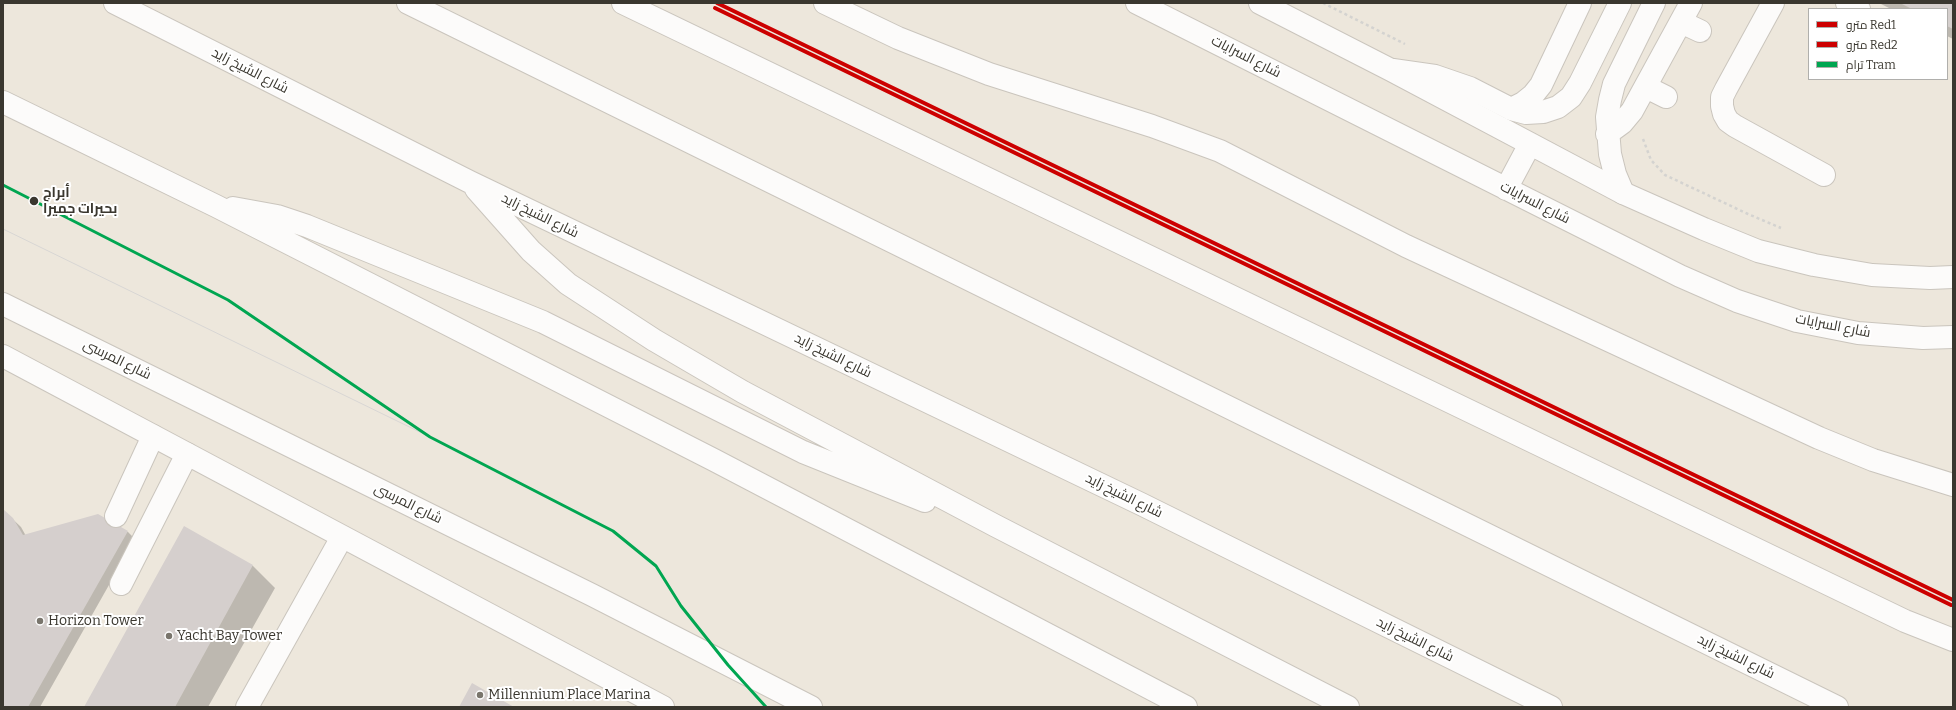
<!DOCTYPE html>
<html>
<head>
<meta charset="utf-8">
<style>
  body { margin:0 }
  #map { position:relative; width:1956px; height:710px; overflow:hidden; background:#ede7dc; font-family:Bitter,Cairo,serif }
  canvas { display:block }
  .frame { position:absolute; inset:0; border:4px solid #3a372f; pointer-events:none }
  .legend { position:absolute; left:1808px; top:8px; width:140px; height:72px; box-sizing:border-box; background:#fff; border:1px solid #b0afac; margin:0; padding:5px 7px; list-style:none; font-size:12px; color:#3a372f }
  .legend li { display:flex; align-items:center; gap:8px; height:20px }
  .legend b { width:20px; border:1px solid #b0afac }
</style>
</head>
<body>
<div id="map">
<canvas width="1956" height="710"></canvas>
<div class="frame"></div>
<ul class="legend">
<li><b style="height:5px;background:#c00"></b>مترو Red1</li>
<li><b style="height:5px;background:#c00"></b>مترو Red2</li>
<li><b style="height:5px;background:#00a651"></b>ترام Tram</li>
</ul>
</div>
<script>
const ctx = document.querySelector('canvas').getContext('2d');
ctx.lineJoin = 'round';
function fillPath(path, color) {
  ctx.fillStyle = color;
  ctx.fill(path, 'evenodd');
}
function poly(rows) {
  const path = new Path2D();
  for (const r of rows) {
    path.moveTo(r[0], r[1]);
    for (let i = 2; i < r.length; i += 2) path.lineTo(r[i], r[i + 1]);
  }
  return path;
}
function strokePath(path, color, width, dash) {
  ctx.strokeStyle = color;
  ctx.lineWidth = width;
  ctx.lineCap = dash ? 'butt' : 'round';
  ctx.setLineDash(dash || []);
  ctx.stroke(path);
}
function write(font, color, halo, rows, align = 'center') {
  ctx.font = font + ' Bitter,Cairo,serif';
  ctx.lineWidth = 4;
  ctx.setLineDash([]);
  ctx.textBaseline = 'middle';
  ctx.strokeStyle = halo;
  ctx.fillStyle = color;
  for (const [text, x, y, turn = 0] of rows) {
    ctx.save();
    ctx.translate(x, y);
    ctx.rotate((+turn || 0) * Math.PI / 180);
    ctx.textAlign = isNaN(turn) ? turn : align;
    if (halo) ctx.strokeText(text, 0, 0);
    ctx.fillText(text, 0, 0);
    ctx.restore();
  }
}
fillPath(poly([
  [1879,3,1953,3,1953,39,1947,36,1947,9,1891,9],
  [3,510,21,527,26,536,128,532,135,539,40,707,3,707],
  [184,528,253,566,275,588,208,707,85,707]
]), '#0003');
fillPath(poly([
  [1900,3,1953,3,1953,29,1947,26,1947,9,1912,9],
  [3,509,13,518,23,535,98,514,128,531,28,707,3,707],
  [184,526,253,565,175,707,84,707],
  [472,683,514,707,459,707]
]), '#d5cfcd');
const minor = poly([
  [1773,3,1726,89,1722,97,1722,106,1724,114,1728,121,1735,126,1824,175],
  [1847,3,1859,9],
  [1681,22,1700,31],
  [1393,70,1435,76,1470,88,1511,109,1526,113,1543,112,1558,107,1571,97,1580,83,1620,3],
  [1646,87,1666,97],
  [1511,109,1523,103,1533,95,1541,85,1580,3],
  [1607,134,1622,123,1632,111,1691,3],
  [1623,193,1615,174,1610,154,1607,117,1610,100,1614,84,1654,3],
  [116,516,153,436],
  [121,584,187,454],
  [247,707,342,537]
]);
const major = poly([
  [1137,3,1680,276,1737,301,1797,321,1858,333,1923,338,1953,337],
  [1260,3,1391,70,1623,193,1704,229,1758,251,1814,265,1872,275,1930,278,1953,277],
  [1506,189,1530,144],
  [3,304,592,595,811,707],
  [3,356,663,707]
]);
const highway = poly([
  [115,3,470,182,1141,504,1551,707],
  [408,3,1837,707],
  [623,3,1905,621,1953,640],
  [825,3,898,38,989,74,1152,126,1220,151,1406,246,1819,438,1873,460,1953,485],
  [3,102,216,206,714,460,1186,707],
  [476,189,531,251,568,284,654,340,743,392,996,526,1348,707],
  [233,208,277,216,307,226,543,322,803,452,925,501]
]);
strokePath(minor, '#cac5bd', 24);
strokePath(major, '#cac5bd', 24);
strokePath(highway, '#cac5bd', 24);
strokePath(poly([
  [1323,3,1405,44],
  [1643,139,1651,160,1665,175,1748,214,1781,228]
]), '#d4d3d0', 2.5, [3, 3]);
strokePath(minor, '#fcfbfa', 22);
strokePath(major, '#fcfbfa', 22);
strokePath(highway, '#fcfbfa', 22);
strokePath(poly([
  [3,229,430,437]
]), '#d8d6d4', 1);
strokePath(poly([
  [3,185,228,300,430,437,613,531,656,566,681,606,728,665,766,707]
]), '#00a651', 3);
strokePath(poly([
  [717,3,1953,600]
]), '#c00', 4);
strokePath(poly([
  [715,8,1951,605]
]), '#c00', 4);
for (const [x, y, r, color] of [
  [34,201,5,"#3a372f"],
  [40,621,4,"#79756c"],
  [169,636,4,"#79756c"],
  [480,695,4,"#79756c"]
]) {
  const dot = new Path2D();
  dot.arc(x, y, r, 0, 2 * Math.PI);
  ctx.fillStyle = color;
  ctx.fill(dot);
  strokePath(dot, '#fff', 1.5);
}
write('14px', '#3a372f', '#fff', [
  ["شارع السرايات",1246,57,27],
  ["شارع الشيخ زايد",250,71,27],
  ["شارع السرايات",1535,203,27],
  ["شارع الشيخ زايد",540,216,26],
  ["شارع السرايات",1833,326,11],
  ["شارع الشيخ زايد",833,356,26],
  ["شارع المرسى",117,360,26],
  ["شارع الشيخ زايد",1124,496,26],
  ["شارع المرسى",408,504,26],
  ["شارع الشيخ زايد",1415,640,26],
  ["شارع الشيخ زايد",1736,657,26]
]);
write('bold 14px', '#3a372f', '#fff', [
  ["أبراج",43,193],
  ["بحيرات جميرا",43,209]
], 'left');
write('14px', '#3a372f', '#fff', [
  ["Horizon Tower",48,621],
  ["Yacht Bay Tower",177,636],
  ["Millennium Place Marina",488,695]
], 'left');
</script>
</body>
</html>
